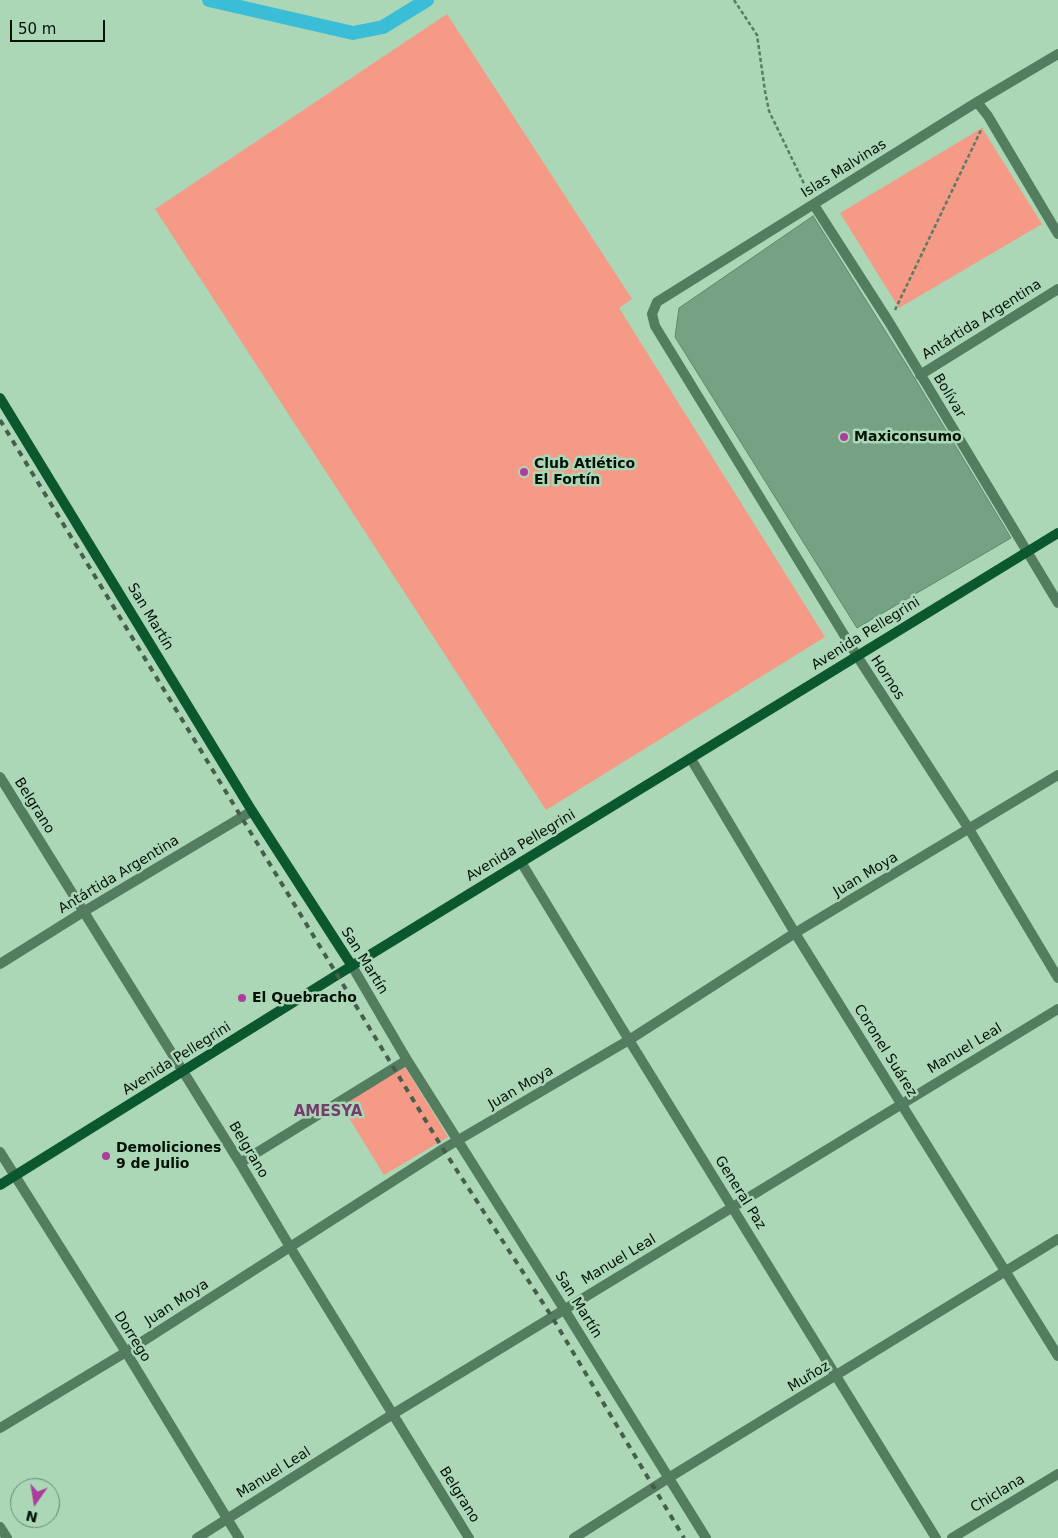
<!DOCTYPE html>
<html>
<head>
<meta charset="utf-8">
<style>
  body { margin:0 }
  #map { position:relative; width:1058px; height:1538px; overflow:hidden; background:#abd7b7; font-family:"DejaVu Sans",sans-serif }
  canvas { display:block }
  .north { position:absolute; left:10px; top:1478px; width:50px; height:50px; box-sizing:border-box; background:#abd7b7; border:1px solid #688871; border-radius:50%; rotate:193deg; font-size:14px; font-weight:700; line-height:20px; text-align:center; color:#031107 }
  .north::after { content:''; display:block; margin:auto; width:18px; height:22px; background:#ab3e9d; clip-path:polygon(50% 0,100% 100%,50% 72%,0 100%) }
  .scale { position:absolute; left:10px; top:20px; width:95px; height:22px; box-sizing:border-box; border:2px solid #031107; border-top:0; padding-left:6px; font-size:15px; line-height:18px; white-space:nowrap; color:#031107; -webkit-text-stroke:4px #abd7b7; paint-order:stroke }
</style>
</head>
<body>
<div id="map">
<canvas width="1058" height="1538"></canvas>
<div class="north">N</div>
<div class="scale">50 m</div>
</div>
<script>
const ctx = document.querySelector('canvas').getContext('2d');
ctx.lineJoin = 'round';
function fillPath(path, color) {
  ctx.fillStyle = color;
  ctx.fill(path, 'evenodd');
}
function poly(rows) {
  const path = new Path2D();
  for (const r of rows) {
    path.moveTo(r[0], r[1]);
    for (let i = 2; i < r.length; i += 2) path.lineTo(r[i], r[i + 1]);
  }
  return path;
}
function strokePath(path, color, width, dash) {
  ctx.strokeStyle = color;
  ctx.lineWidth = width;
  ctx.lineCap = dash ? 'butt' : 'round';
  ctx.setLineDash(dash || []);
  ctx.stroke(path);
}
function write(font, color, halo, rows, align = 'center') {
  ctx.font = font + ' "DejaVu Sans",sans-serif';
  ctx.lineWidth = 5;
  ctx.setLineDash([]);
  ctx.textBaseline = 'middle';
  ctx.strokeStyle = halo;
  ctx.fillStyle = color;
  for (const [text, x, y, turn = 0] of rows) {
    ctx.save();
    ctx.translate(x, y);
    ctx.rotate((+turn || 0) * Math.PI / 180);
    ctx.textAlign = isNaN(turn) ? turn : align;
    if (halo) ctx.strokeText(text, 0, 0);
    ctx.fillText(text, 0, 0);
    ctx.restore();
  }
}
fillPath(poly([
  [447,14,632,299,619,308,825,637,546,810,155,209],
  [982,128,1042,224,899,308,840,213],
  [405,1067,448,1137,384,1175,341,1105]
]), '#f49a86');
strokePath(poly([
  [209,0,353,33,383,27,427,0]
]), '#3abdd6', 14);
const building = poly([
  [813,216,906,364,1011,538,857,628,675,337,679,308,813,216]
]);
fillPath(building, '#77a183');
strokePath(building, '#5f886b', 1);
strokePath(poly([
  [734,0,757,35,765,91,769,111,809,194],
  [895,310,982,128]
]), '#5c7a64', 2.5, [4, 2.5]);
strokePath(poly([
  [1058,54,977,102,657,302,652,314,655,326,857,656,969,829,1058,978],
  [977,102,988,116,1058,234],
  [814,205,889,322,1058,603],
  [920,375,1058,289],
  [691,759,795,933,1058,1356],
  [0,777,240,1163,290,1247,469,1538],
  [521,862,629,1040,936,1538],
  [0,964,83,912,252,811],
  [352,966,407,1060,564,1309,706,1538],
  [0,1152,126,1352,239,1538],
  [240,1163,407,1060],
  [0,1428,126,1352,443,1149,629,1040,795,933,1058,775],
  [0,1527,7,1538],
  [197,1538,393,1414,1058,1009],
  [574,1538,670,1477,1058,1239],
  [952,1538,1058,1474]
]), '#547d60', 10);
strokePath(poly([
  [0,398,252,811,352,966],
  [0,1185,337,975,1058,533]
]), '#0b572e', 10);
strokePath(poly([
  [0,420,443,1149,552,1317,684,1538]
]), '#455f4d', 4, [6, 6]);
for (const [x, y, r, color] of [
  [844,437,5,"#ab3e9d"],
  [524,472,5,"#ab3e9d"],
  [242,998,5,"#ab3e9d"],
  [106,1156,5,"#ab3e9d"]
]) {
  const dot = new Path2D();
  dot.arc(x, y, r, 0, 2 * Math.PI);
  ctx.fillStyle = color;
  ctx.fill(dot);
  strokePath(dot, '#abd7b7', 2);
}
write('14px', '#031107', '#abd7b7', [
  ["Islas Malvinas",844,169,-32],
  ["Antártida Argentina",982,320,-32],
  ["Bolívar",949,396,59],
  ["San Martín",150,617,59],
  ["Avenida Pellegrini",866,634,-32],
  ["Hornos",887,678,57],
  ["Belgrano",34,806,58],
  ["Avenida Pellegrini",521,846,-31],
  ["Antártida Argentina",119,875,-31],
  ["Juan Moya",866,875,-31],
  ["San Martín",364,961,58],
  ["Manuel Leal",965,1049,-31],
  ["Coronel Suárez",885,1051,58],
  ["Avenida Pellegrini",177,1059,-32],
  ["Juan Moya",521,1088,-30],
  ["Belgrano",248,1150,59],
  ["General Paz",740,1193,58],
  ["Manuel Leal",619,1260,-31],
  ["Juan Moya",177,1303,-33],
  ["San Martín",578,1305,58],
  ["Dorrego",132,1337,58],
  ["Muñoz",809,1377,-31],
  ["Manuel Leal",274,1473,-32],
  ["Chiclana",998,1494,-31],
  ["Belgrano",459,1495,58]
]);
write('bold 14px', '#031107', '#abd7b7', [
  ["Maxiconsumo",854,437],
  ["Club Atlético",534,464],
  ["El Fortín",534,480],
  ["El Quebracho",252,998],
  ["Demoliciones",116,1148],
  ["9 de Julio",116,1164]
], 'left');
write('bold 15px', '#743d6c', '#abd7b7', [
  ["AMESYA",328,1112]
]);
</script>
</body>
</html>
